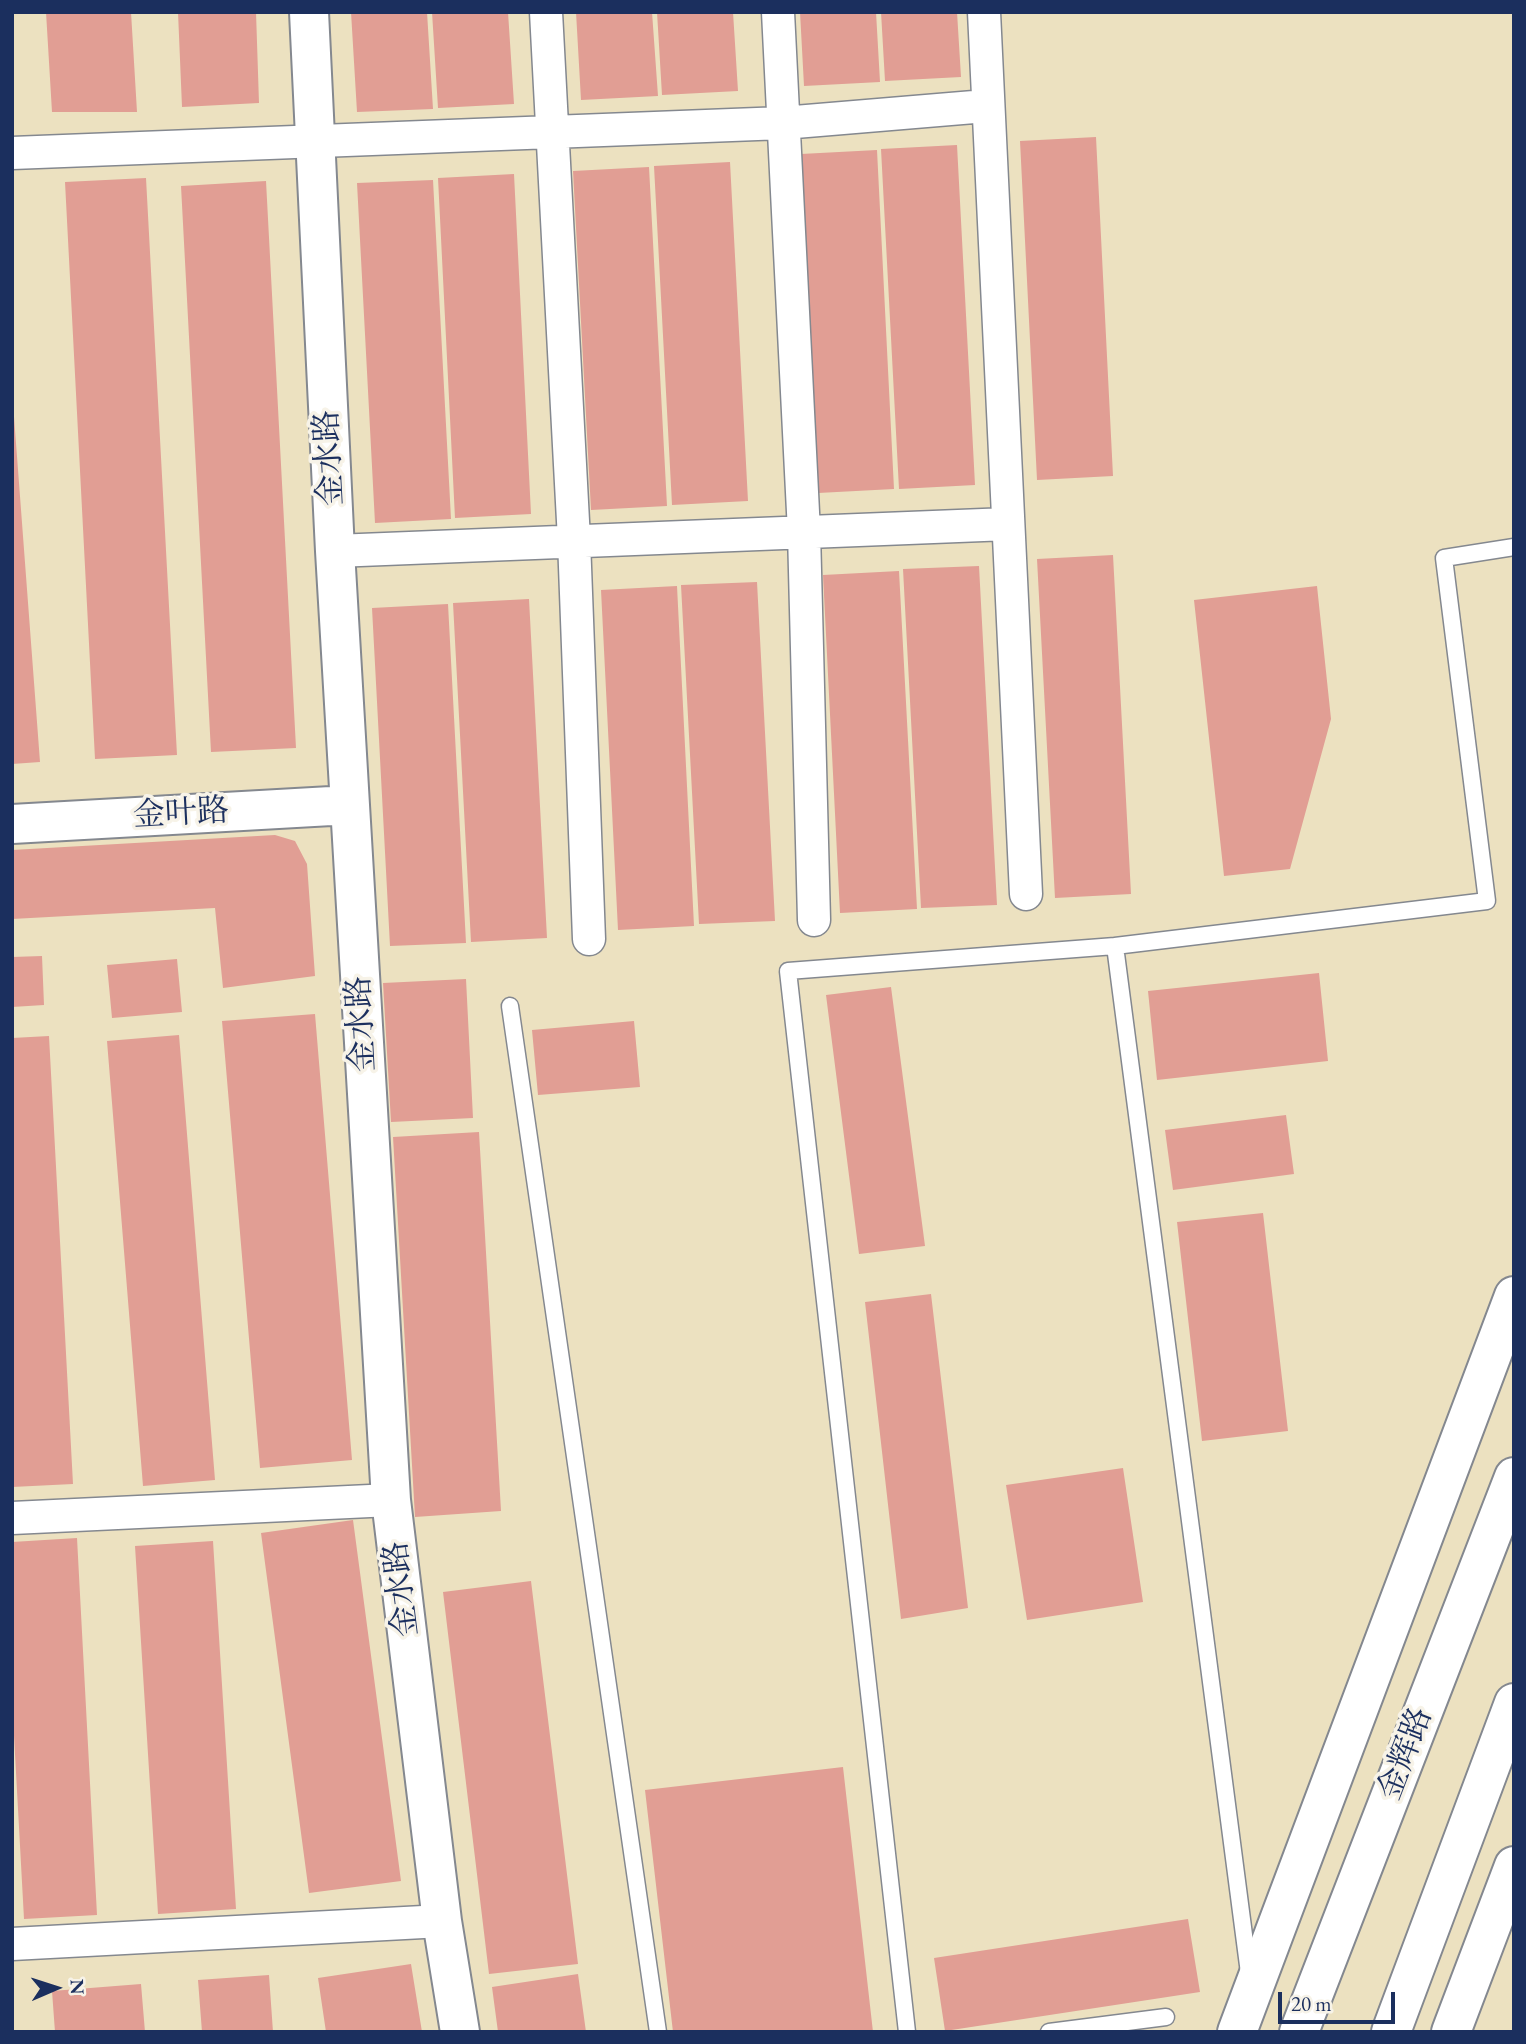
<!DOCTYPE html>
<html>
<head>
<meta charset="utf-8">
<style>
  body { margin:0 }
  #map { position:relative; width:1526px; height:2044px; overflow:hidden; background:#ece1c0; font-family:"EB Garamond",serif }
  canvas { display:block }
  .frame { position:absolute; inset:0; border:14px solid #1b2f5e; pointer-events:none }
  .north { position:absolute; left:21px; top:1953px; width:70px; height:70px; -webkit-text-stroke:5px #f7f3e8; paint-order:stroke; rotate:87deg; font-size:19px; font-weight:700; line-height:28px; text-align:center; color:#1b2f5e }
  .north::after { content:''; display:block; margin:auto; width:24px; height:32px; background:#1b2f5e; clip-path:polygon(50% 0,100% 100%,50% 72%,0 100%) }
  .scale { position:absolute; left:1278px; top:1992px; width:117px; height:32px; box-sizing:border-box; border:4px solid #1b2f5e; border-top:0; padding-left:9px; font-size:21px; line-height:24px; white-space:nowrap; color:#1b2f5e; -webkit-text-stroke:5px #f7f3e8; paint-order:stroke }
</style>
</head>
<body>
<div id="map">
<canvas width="1526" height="2044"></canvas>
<div class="frame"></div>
<div class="north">N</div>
<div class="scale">20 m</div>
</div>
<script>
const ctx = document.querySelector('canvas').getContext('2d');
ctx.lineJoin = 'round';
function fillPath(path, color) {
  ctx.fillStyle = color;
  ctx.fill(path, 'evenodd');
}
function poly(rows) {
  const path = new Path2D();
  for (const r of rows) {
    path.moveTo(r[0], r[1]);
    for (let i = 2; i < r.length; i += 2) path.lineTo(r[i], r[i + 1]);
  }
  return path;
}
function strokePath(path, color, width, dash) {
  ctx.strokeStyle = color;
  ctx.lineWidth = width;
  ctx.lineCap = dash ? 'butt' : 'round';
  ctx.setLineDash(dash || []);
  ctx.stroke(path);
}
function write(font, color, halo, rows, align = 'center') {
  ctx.font = font + ' "EB Garamond","Noto Serif SC",serif';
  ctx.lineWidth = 7;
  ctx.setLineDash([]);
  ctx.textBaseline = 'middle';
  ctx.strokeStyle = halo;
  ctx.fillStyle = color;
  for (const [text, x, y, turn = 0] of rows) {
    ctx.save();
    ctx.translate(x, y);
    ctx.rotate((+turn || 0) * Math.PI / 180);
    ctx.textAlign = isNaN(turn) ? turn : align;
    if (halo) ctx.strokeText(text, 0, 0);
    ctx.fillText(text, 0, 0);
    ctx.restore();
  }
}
fillPath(poly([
  [46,12,131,12,137,112,52,112],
  [178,12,256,12,259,103,182,107],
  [351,12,427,12,433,109,357,112],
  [432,12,508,12,514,104,438,108],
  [576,12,652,12,658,96,581,100],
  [657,12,733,12,738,91,662,95],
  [800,12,876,12,880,82,804,86],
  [881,12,957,12,961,77,885,81],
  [1096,137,1113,476,1037,480,1020,141],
  [957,145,975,485,899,489,881,149],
  [877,150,894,489,818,493,801,154],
  [730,162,748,501,672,505,654,166],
  [649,167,667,506,591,510,573,171],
  [514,174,531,514,455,518,438,178],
  [146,178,177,755,95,759,65,182],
  [433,180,451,519,375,523,357,183],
  [266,181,296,748,211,752,181,186],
  [12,390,40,762,12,764],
  [1113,555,1131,894,1055,898,1037,559],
  [979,566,997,905,921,908,903,569],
  [899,571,917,909,840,913,823,575],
  [757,582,775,921,699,924,681,585],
  [677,586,694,926,618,930,601,590],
  [1317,586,1331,719,1290,869,1224,876,1194,600],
  [529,599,547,938,471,942,453,603],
  [448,604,466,943,390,946,372,608],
  [275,835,295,841,307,864,315,976,223,988,215,908,12,919,12,850],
  [42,956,44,1005,12,1007,12,957],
  [177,959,182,1012,112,1018,107,965],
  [1319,973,1328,1061,1157,1080,1148,991],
  [466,979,473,1118,391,1122,383,983],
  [891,987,925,1246,859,1254,826,995],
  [315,1014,352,1460,260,1468,222,1021],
  [634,1021,640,1087,538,1095,532,1030],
  [179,1035,215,1480,143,1486,107,1041],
  [49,1036,73,1484,12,1487,12,1038],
  [1286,1115,1294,1174,1173,1190,1165,1130],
  [479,1132,501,1511,415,1517,393,1137],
  [1263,1213,1288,1431,1202,1441,1177,1222],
  [931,1294,968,1608,901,1619,865,1302],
  [1123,1468,1143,1602,1027,1620,1006,1485],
  [353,1520,401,1881,309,1893,261,1533],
  [77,1538,97,1915,24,1919,12,1699,12,1542],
  [213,1541,236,1909,158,1914,135,1546],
  [531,1581,578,1964,489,1974,443,1592],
  [843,1767,873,2032,673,2032,645,1790],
  [1188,1919,1200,1992,945,2031,934,1958],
  [411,1964,422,2032,326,2032,318,1978],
  [578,1974,586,2032,498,2032,492,1987],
  [269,1975,273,2032,202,2032,198,1980],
  [141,1984,145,2032,55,2032,52,1991]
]), '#e19e94');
const service = poly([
  [510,1006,658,2032],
  [1249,1973,1115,946,1487,901,1444,558,1514,547],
  [907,2032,788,971,1115,946],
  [1049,2032,1166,2017]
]);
const minor = poly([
  [546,12,574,540,589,939],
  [778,12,804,532,814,920],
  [984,12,1026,894],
  [12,153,783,123,986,106],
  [335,551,1008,524],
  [12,1518,391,1500],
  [12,1944,442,1921]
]);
const tertiary = poly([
  [309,12,335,551,391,1500,442,1921,460,2032],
  [12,824,349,805],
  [1237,2032,1514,1296],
  [1451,2032,1514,1866]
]);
const primary = poly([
  [1299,2032,1514,1477],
  [1391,2032,1514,1703]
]);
strokePath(service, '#84888f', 19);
strokePath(minor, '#84888f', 35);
strokePath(tertiary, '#84888f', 42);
strokePath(primary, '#84888f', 42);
strokePath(service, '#fff', 16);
strokePath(minor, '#fff', 32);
strokePath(tertiary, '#fff', 38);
strokePath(primary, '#fff', 38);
write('32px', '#1b2f5e', '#f7f3e8', [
  ["金水路",330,458,-93],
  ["金叶路",181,814,-3],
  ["金水路",362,1024,-93],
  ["金水路",402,1589,-97],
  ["金辉路",1406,1754,-69]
]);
</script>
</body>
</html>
